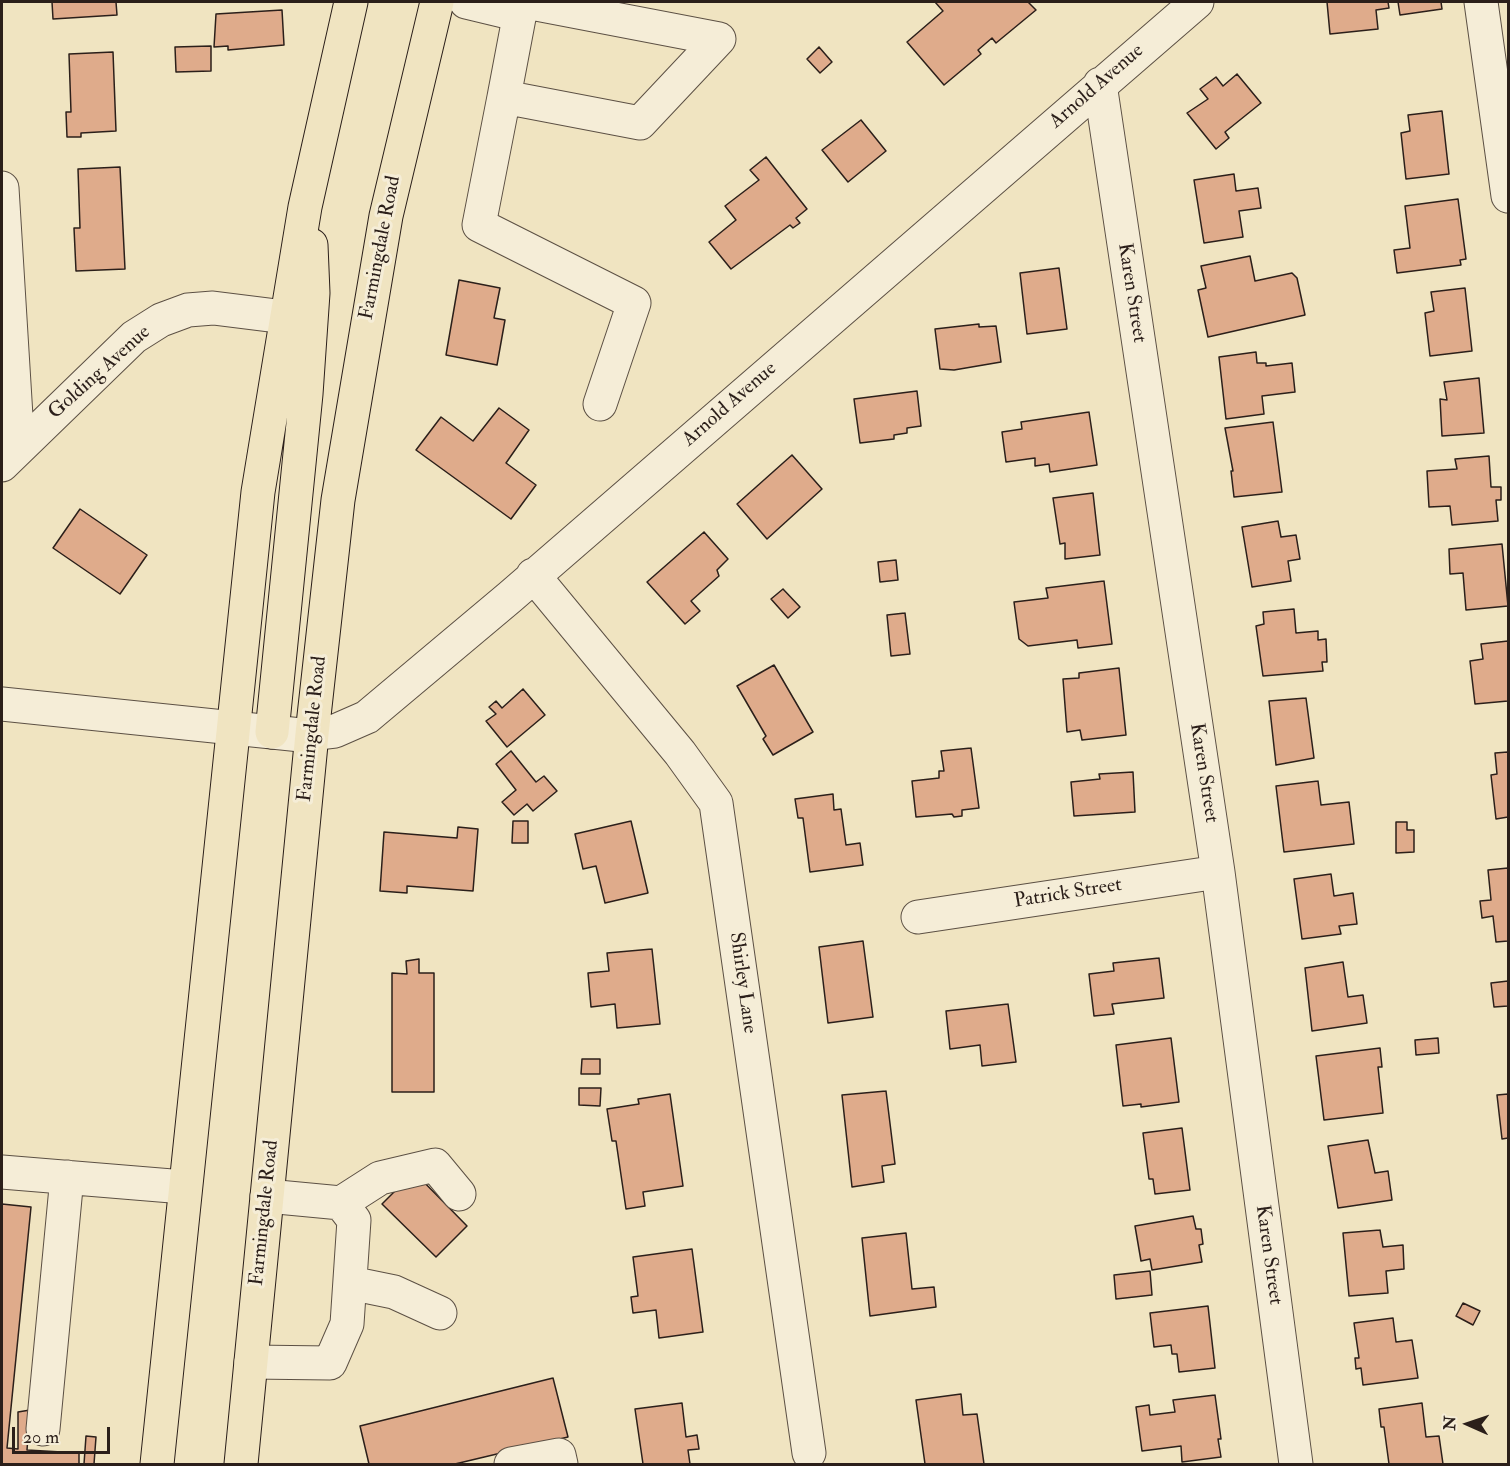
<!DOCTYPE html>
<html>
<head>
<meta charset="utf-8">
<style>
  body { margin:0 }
  #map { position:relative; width:1510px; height:1466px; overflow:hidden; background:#f0e4c1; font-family:"IM FELL Double Pica",serif }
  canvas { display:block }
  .frame { position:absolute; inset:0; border:3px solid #2b1f1a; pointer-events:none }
  .north { position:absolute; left:1438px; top:1394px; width:60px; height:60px; -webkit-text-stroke:4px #f5edd7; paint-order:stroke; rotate:273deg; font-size:16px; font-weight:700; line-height:24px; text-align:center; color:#2b1f1a }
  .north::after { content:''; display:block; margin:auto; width:21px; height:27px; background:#2b1f1a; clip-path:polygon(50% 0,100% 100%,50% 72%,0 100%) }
  .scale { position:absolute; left:12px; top:1427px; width:98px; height:27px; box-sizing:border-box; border:3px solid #2b1f1a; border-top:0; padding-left:8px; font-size:18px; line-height:21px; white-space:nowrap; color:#2b1f1a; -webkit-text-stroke:4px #f5edd7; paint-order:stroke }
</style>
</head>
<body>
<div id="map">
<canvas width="1510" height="1466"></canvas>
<div class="frame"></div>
<div class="north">N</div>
<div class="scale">20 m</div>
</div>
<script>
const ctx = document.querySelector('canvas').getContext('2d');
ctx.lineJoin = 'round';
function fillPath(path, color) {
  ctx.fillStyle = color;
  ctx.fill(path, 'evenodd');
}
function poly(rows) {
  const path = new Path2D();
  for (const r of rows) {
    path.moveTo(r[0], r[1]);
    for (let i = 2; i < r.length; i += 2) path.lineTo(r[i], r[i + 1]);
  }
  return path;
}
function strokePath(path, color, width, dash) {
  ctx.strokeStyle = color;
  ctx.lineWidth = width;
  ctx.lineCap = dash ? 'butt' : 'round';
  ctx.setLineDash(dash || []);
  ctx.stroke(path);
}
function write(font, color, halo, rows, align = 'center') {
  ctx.font = font + ' "IM FELL Double Pica",serif';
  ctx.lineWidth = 6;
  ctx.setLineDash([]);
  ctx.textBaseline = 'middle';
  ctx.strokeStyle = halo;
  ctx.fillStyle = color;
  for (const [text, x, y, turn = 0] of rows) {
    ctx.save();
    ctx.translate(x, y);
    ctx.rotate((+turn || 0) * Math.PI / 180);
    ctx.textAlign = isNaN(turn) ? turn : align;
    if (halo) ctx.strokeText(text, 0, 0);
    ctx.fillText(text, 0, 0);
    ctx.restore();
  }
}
const building = poly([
  [52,2,116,2,117,15,53,19,52,2],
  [935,2,1028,2,1036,10,996,43,992,38,978,50,981,54,944,85,907,42,943,11,935,2],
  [1327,2,1388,2,1389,8,1376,10,1378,29,1330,34,1327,2],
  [1398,2,1441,2,1442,9,1400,15,1398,2],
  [282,10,284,45,228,50,228,46,214,47,216,14,282,10],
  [211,46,211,71,176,72,175,47,211,46],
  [819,47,832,62,820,73,807,59,819,47],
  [113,52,116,131,81,133,81,137,67,137,66,112,71,112,69,54,113,52],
  [1237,74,1261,103,1225,132,1229,138,1216,149,1187,113,1208,99,1200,89,1216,77,1223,86,1237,74],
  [1442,111,1449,174,1406,179,1401,133,1410,131,1408,115,1442,111],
  [861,120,886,151,848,182,822,150,861,120],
  [766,157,807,209,796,218,800,223,793,228,790,225,731,269,709,242,736,220,725,206,759,180,750,170,766,157],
  [120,167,125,269,76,271,74,228,80,228,78,169,120,167],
  [1234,174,1236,191,1258,188,1261,208,1239,211,1243,237,1204,243,1194,180,1234,174],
  [1458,199,1466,259,1460,260,1461,265,1397,273,1394,250,1410,248,1405,206,1458,199],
  [1250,256,1255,281,1292,273,1297,278,1305,315,1208,337,1198,290,1206,288,1201,266,1250,256],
  [1059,268,1067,329,1027,334,1020,273,1059,268],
  [459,280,500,288,494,318,505,320,497,365,446,355,459,280],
  [1465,288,1472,351,1430,356,1425,313,1434,311,1431,292,1465,288],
  [979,324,979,327,996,326,1001,362,954,370,940,369,935,329,979,324],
  [1256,352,1257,363,1266,363,1266,366,1292,363,1295,392,1262,396,1264,414,1226,419,1219,357,1256,352],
  [1479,378,1484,433,1442,436,1440,399,1447,400,1444,382,1479,378],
  [917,391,921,426,907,428,907,433,894,435,894,439,860,443,854,399,917,391],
  [499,408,529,430,506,463,536,485,511,519,416,450,441,417,473,441,499,408],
  [1089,412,1097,465,1050,472,1049,464,1035,466,1035,458,1006,462,1002,432,1022,429,1021,422,1089,412],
  [1273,422,1282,492,1234,497,1231,471,1233,471,1225,428,1273,422],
  [792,455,822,489,767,539,737,504,792,455],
  [1489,456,1491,487,1501,487,1501,500,1496,500,1498,521,1452,525,1450,506,1429,507,1427,471,1457,469,1455,459,1489,456],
  [1093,493,1100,555,1065,559,1065,543,1060,544,1053,498,1093,493],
  [80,509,147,555,120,594,53,548,80,509],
  [1278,521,1281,537,1296,535,1300,559,1288,561,1291,581,1252,587,1242,527,1278,521],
  [704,532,728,559,717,570,719,576,691,601,700,611,685,624,647,582,704,532],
  [1502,544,1508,606,1466,610,1463,573,1450,574,1449,549,1502,544],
  [896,560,898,580,880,582,878,562,896,560],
  [1104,581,1112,644,1078,648,1077,640,1028,646,1019,639,1014,602,1048,598,1046,588,1104,581],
  [783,589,800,607,788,618,771,599,783,589],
  [1294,609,1296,633,1318,631,1318,640,1326,639,1327,662,1322,662,1323,671,1263,676,1256,626,1264,624,1263,612,1294,609],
  [905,613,910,654,891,656,887,615,905,613],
  [1508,641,1508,701,1475,704,1470,661,1483,659,1481,644,1508,641],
  [774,665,813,732,773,755,763,739,766,736,737,686,774,665],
  [1119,668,1126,735,1082,740,1080,730,1067,732,1063,679,1079,678,1079,673,1119,668],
  [523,689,545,715,507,747,486,721,496,714,489,707,496,701,502,708,523,689],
  [1306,698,1314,758,1276,765,1269,701,1306,698],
  [971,748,979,808,962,810,962,816,954,817,952,814,916,817,912,781,939,778,939,771,944,771,941,751,971,748],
  [511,751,536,782,544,776,557,791,533,811,527,804,514,815,502,802,516,790,496,764,511,751],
  [1508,752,1508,817,1496,819,1491,775,1497,774,1495,753,1508,752],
  [1133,772,1135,812,1074,816,1071,782,1100,779,1099,774,1133,772],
  [1318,781,1321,805,1349,802,1354,844,1284,852,1276,786,1318,781],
  [833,794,834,810,841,809,846,845,860,843,863,865,810,872,803,818,798,818,795,799,833,794],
  [513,821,528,821,528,843,512,843,513,821],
  [631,821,648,893,605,903,596,866,583,869,575,834,631,821],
  [1396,822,1407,822,1407,830,1414,830,1414,852,1396,853,1396,822],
  [458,827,478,829,473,891,407,886,407,893,380,891,384,832,457,838,458,827],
  [1508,868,1508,941,1496,942,1493,916,1482,918,1480,901,1491,900,1488,870,1508,868],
  [1331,874,1334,896,1353,893,1357,924,1339,926,1341,934,1302,939,1294,879,1331,874],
  [863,941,873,1017,828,1023,819,947,863,941],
  [652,949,660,1024,617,1028,615,1004,591,1007,588,973,609,971,607,953,652,949],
  [1159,958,1164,998,1112,1004,1114,1014,1094,1016,1089,974,1114,971,1113,963,1159,958],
  [419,959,419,973,434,973,434,1092,392,1092,392,973,407,974,406,961,419,959],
  [1343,962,1348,997,1363,995,1367,1023,1312,1031,1305,968,1343,962],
  [1508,981,1508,1006,1494,1007,1491,983,1508,981],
  [1008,1004,1016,1062,982,1066,980,1045,950,1049,946,1011,1008,1004],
  [1171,1038,1179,1102,1141,1107,1141,1104,1123,1106,1116,1045,1171,1038],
  [1438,1038,1439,1053,1416,1055,1415,1040,1438,1038],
  [1380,1048,1382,1067,1378,1067,1383,1113,1324,1120,1316,1056,1380,1048],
  [582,1059,600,1059,600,1074,581,1074,582,1059],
  [579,1088,601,1088,600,1106,579,1105,579,1088],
  [886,1091,895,1164,882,1166,884,1182,852,1187,842,1095,886,1091],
  [670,1094,683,1186,643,1192,645,1206,626,1209,616,1141,612,1141,607,1109,639,1104,638,1099,670,1094],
  [1508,1094,1508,1138,1502,1139,1497,1095,1508,1094],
  [1182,1128,1190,1190,1155,1194,1153,1179,1149,1179,1143,1133,1182,1128],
  [1368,1140,1375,1173,1388,1171,1392,1200,1338,1208,1328,1146,1368,1140],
  [414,1172,467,1226,436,1257,382,1204,414,1172],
  [2,1204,31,1207,7,1448,18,1449,18,1412,30,1410,27,1450,79,1453,79,1464,2,1464,2,1204],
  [1193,1216,1196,1229,1201,1229,1203,1244,1199,1245,1202,1262,1152,1270,1150,1259,1141,1261,1135,1226,1193,1216],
  [1380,1230,1383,1247,1403,1245,1404,1269,1386,1271,1388,1293,1349,1296,1343,1233,1380,1230],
  [906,1233,912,1289,934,1287,936,1307,870,1316,862,1238,906,1233],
  [692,1249,703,1332,659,1338,656,1310,633,1313,631,1297,638,1296,633,1257,692,1249],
  [1150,1271,1152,1295,1116,1299,1114,1275,1150,1271],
  [1463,1303,1480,1311,1473,1325,1456,1316,1463,1303],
  [1208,1306,1215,1368,1179,1372,1177,1354,1172,1354,1171,1345,1154,1347,1150,1313,1208,1306],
  [1393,1318,1396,1342,1412,1340,1418,1378,1363,1385,1361,1368,1356,1369,1355,1358,1359,1358,1354,1323,1393,1318],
  [553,1378,568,1437,455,1464,369,1464,360,1426,553,1378],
  [961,1394,963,1415,977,1414,984,1464,925,1464,916,1400,961,1394],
  [1215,1395,1221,1439,1218,1439,1221,1457,1182,1462,1181,1446,1142,1451,1136,1407,1149,1405,1150,1415,1175,1412,1173,1400,1215,1395],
  [682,1403,686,1437,697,1435,699,1449,688,1450,690,1464,643,1464,635,1409,682,1403],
  [1422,1403,1426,1437,1439,1436,1443,1464,1389,1464,1384,1427,1381,1427,1379,1409,1422,1403],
  [86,1436,96,1437,94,1464,84,1464,86,1436]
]);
fillPath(building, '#dfab8b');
strokePath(building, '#2b1f1a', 1.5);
const minor = poly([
  [466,2,520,15],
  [522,2,504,97,640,123,719,39,526,2],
  [1481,2,1508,196],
  [1100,84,1218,872,1296,1464],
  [504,97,479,225,634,303,600,404],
  [2,188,18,449],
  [2,465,134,337,161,320,188,310,213,308,285,317],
  [533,575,680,753,716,803,809,1453],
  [2,704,301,735,335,731,367,717,510,597,1197,2],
  [918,917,1218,872],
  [2,1172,184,1187],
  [341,1203,380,1178,435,1165,459,1194],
  [350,1283,394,1292,440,1313],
  [251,1362,330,1363,347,1324,354,1220,341,1203,267,1196],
  [43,1429,67,1177],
  [511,1464,559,1455,561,1464]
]);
const major = poly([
  [272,732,306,394,313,293,311,245],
  [157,1464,258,492,305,207,351,2],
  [241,1464,312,734,338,500,386,216,437,2]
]);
strokePath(minor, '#5c5044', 35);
strokePath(major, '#2b1f1a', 35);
strokePath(minor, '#f5edd7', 33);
strokePath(major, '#f0e4c1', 33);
write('20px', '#2b1f1a', '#f5edd7', [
  ["Arnold Avenue",1097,87,-41],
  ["Farmingdale Road",381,248,-79],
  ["Karen Street",1131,293,81],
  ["Golding Avenue",100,373,-42],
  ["Arnold Avenue",730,405,-41],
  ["Farmingdale Road",313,729,-84],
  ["Karen Street",1203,773,81],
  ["Patrick Street",1068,894,-9],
  ["Shirley Lane",742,983,82],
  ["Farmingdale Road",265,1213,-84],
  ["Karen Street",1268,1255,82]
]);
</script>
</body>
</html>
